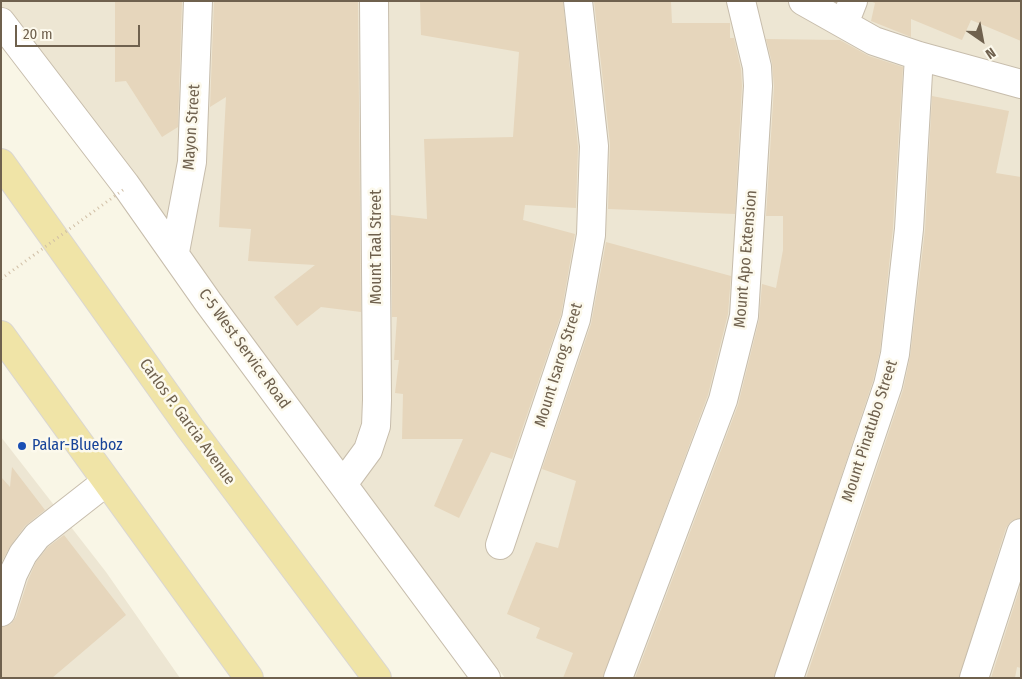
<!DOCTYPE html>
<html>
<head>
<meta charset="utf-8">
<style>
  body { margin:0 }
  #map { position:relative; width:1022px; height:679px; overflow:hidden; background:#f9f6e6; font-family:"Fira Sans Condensed",sans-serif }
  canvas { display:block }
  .frame { position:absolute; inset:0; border:2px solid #6f614e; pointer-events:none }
  .north { position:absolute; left:957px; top:15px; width:50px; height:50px; -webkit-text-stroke:4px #fcf9ec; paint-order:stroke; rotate:147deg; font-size:14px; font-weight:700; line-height:20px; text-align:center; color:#6f614e }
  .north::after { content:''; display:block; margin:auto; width:18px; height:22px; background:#6f614e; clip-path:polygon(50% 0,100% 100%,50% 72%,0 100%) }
  .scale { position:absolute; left:15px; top:25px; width:125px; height:22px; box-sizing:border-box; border:2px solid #6f614e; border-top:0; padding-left:6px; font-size:15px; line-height:18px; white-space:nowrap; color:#6f614e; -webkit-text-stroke:4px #fcf9ec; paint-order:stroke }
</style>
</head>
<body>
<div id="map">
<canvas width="1022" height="679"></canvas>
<div class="frame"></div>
<div class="north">N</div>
<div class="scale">20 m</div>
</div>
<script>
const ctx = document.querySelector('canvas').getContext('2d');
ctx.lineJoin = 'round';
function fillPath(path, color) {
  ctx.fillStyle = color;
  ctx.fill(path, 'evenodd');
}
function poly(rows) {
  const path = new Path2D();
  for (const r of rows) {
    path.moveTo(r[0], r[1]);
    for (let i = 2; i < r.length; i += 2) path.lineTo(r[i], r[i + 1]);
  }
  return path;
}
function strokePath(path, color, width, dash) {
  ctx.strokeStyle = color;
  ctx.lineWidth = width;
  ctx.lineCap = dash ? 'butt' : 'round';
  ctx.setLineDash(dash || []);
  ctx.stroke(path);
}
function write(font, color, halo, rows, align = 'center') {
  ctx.font = font + ' "Fira Sans Condensed",sans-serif';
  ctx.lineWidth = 5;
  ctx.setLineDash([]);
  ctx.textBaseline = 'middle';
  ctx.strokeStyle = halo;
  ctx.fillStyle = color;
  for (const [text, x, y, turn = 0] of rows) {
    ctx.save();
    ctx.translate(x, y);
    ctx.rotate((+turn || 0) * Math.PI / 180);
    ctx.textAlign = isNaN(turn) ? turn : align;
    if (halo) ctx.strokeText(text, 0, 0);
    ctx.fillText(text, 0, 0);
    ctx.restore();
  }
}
fillPath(poly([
  [1,1,1021,1,1021,678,505,678,1,6],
  [1,437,106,572,180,678,1,678]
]), '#ede6d3');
fillPath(poly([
  [115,1,182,1,178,127,162,137,126,81,115,82],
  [214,1,358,1,361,312,321,307,297,326,274,297,315,265,248,261,251,229,219,227,226,97,210,107],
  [420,1,563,1,578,147,576,208,525,205,523,220,575,234,561,315,512,459,491,452,459,518,434,506,463,439,402,439,403,394,395,393,399,360,394,360,397,317,392,317,391,215,427,219,424,139,513,137,519,52,421,35],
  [594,1,671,1,672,23,730,23,730,38,734,38,741,69,742,86,735,214,608,209,610,144],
  [870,1,1021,1,1021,41,971,20,962,40,911,19,911,37,871,21,875,3],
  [766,39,840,40,869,56,903,67,893,228,880,351,873,381,774,678,635,678,738,405,759,320,762,284,776,288,783,250,783,216,766,216,774,87,772,63],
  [932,96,1009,111,996,173,1021,177,1021,518,1011,521,1006,528,959,678,806,678,903,390,910,357,925,230],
  [606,242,731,276,728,314,708,395,603,678,563,678,573,653,536,638,540,628,507,614,536,542,558,548,576,481,542,469,591,324],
  [12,467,45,510,25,526,11,545,1,563,1,477,10,487],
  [64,535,126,615,52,678,1,678,1,627,11,624,16,617,28,580,36,562,48,547],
  [1021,584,1021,668,1017,667,1015,678,991,678]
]), '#e6d6bc');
const street = poly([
  [803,1,874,41,919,56,1021,84],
  [1,22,125,184,208,302,486,678],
  [844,24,853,1],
  [175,252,192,162,198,1],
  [343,484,368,450,376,426,377,400,374,1],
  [500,545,576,319,591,235,594,146,578,1],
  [1,612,13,574,23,554,37,536,106,482],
  [618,678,723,400,744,316,758,86,757,67,741,1],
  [789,678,888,385,895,354,909,229,919,56],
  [974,678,1021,533]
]);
const primary = poly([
  [1,163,190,428,377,678],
  [1,335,249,678]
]);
strokePath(street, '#c7bdac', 30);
strokePath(primary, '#dad6d1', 30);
strokePath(street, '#fff', 28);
strokePath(primary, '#f0e4a7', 28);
strokePath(poly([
  [1,279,123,190]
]), '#d0bea5', 3, [1, 4]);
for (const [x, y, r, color] of [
  [22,446,5,"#1a4fb4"]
]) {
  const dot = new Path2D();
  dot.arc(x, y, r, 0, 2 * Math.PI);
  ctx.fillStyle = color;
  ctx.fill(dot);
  strokePath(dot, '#fcf9ec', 2);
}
write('16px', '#6f614e', '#fcf9ec', [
  ["Mayon Street",192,127,-86],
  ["Mount Taal Street",377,247,-90],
  ["Mount Apo Extension",746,259,-85],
  ["C-5 West Service Road",244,349,54],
  ["Mount Isarog Street",559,365,-73],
  ["Carlos P. Garcia Avenue",187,422,54],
  ["Mount Pinatubo Street",870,431,-72]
]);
write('16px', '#164399', '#fcf9ec', [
  ["Palar-Blueboz",32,446]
], 'left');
</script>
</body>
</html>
